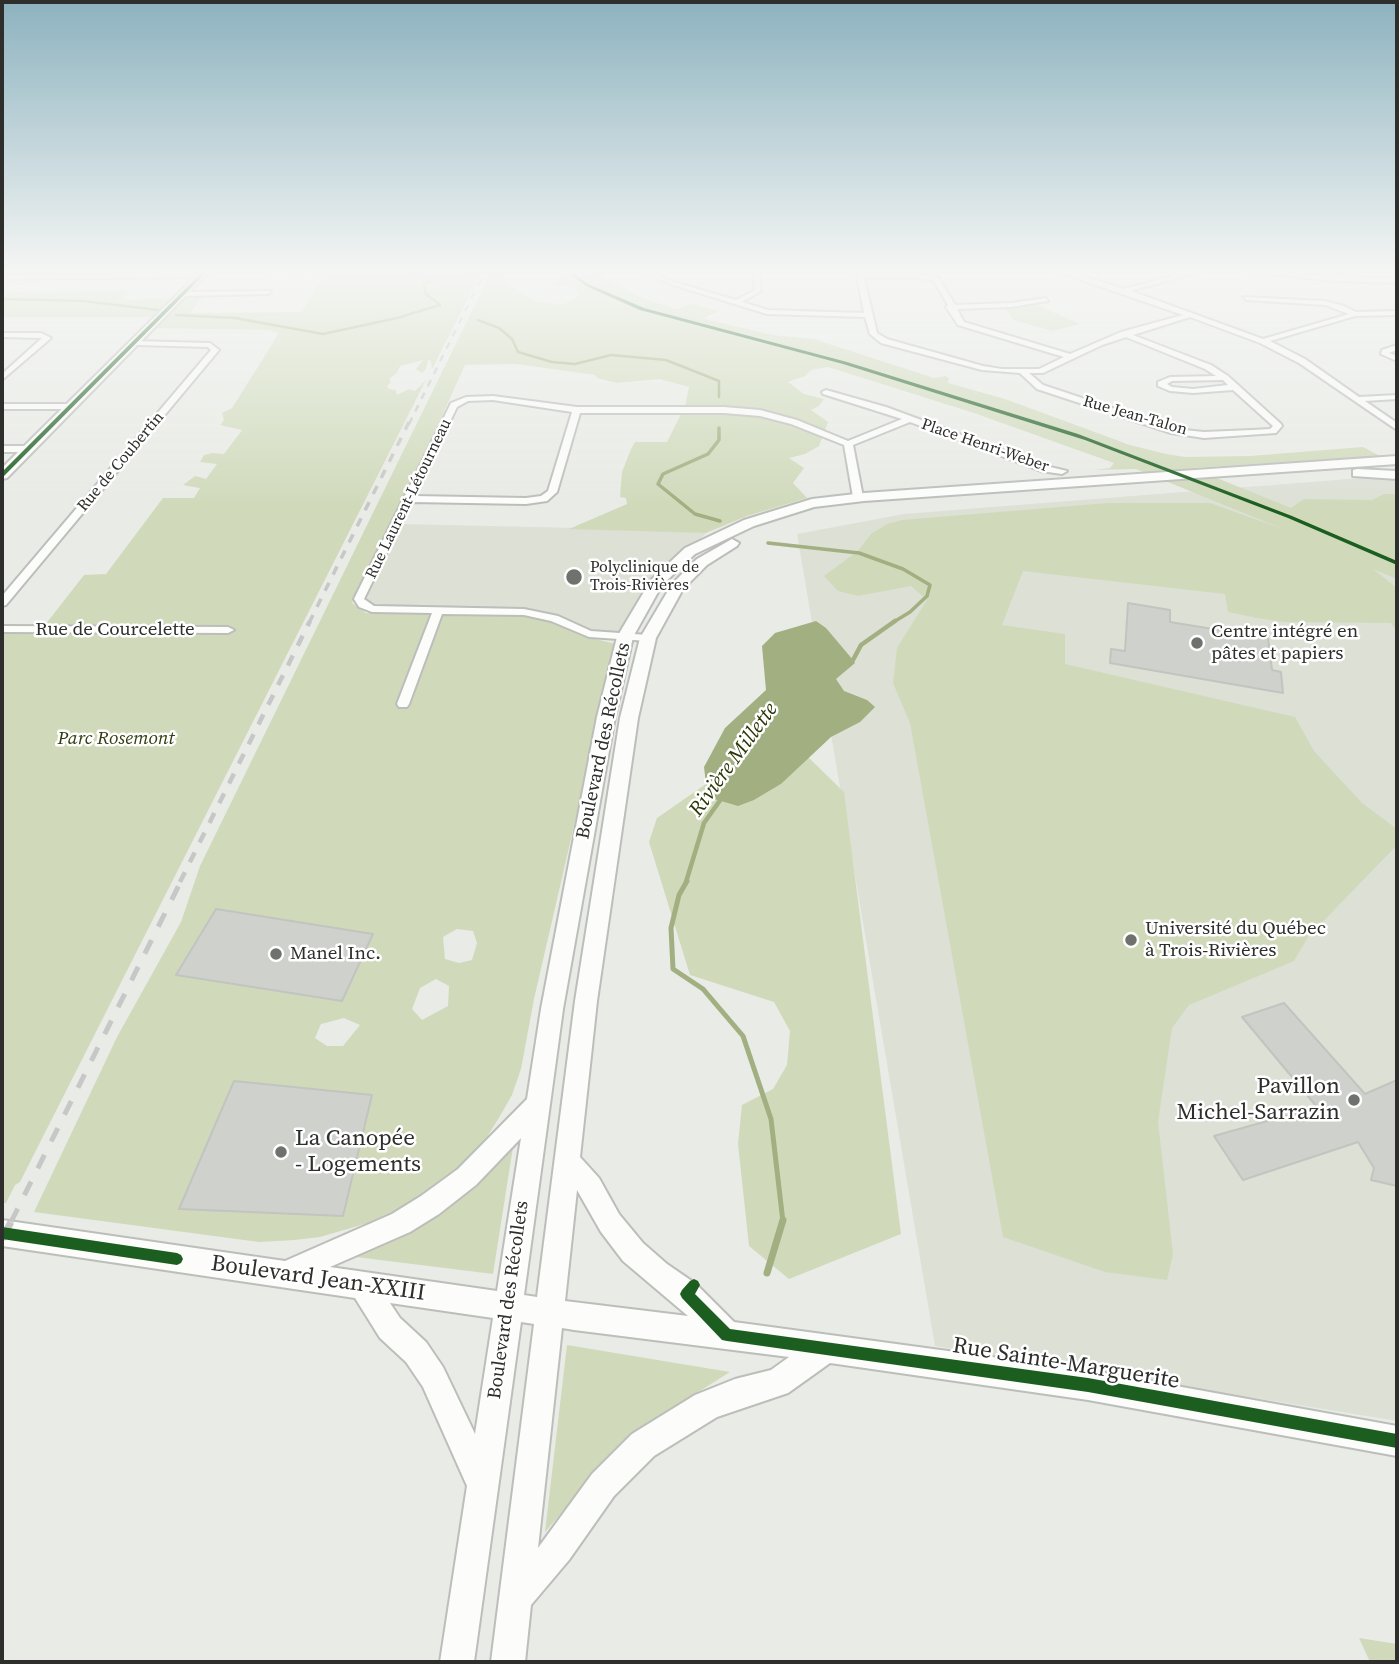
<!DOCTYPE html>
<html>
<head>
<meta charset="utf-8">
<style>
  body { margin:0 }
  #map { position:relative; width:1399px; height:1664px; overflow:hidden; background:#e9ebe6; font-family:"Source Serif 4",serif }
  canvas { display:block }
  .frame { position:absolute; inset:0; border:4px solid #2e2f2c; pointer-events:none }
</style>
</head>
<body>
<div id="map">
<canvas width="1399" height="1664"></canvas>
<div class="frame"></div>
</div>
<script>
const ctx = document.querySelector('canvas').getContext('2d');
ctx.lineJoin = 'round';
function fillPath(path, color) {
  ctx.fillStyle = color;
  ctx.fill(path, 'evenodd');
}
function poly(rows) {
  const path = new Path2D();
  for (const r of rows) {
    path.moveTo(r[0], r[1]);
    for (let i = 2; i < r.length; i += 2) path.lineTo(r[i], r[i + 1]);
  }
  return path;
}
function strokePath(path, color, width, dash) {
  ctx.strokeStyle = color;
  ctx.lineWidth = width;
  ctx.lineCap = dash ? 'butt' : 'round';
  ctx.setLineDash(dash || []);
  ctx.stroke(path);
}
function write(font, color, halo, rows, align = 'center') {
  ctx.font = font + ' "Source Serif 4",serif';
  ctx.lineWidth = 5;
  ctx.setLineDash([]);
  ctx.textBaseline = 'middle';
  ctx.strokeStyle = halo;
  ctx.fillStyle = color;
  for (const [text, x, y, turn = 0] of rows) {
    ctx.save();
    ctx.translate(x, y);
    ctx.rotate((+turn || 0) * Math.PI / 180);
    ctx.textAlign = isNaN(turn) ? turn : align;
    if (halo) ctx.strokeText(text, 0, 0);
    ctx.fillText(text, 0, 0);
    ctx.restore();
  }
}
fillPath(poly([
  [1374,477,1397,480,1397,1421,935,1346,797,534,904,514],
  [398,524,669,530,706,533,656,583,625,637,589,634,554,618,372,609,359,599]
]), '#dce0d5');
fillPath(poly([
  [263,271,467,271,463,278,472,272,480,275,432,369,431,361,428,360,426,369,422,373,416,369,423,360,400,366,397,373,389,379,391,382,387,386,389,389,396,390,397,395,409,389,415,391,426,380,20,1182,15,1185,6,1203,2,1203,2,625,45,625,84,575,106,574,163,498,194,498,200,488,183,485,195,476,206,479,217,464,200,462,204,455,212,453,224,454,242,430,220,425,224,420,222,413,232,408,279,333,268,330,150,328,161,317,2,317,2,298,10,292,131,290,122,300,203,297,190,313,302,312,324,275,261,274],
  [559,271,594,271,642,298,676,309,692,304,718,311,704,318,709,320,773,335,814,339,934,378,945,376,949,378,948,383,1005,399,1130,445,1166,454,1185,457,1250,456,1363,447,1380,456,1192,468,1291,508,1304,499,1372,500,1384,494,1397,494,1397,579,1373,569,1397,588,1397,631,1391,623,1284,622,1257,618,1228,612,1225,594,1023,571,1002,625,1065,634,1065,664,1295,717,1314,751,1362,803,1397,829,1397,845,1308,937,1294,961,1189,1005,1172,1028,1158,1122,1173,1254,1167,1280,1105,1272,1003,1237,910,723,893,683,897,648,927,600,911,586,858,596,838,591,824,576,858,551,871,534,887,524,902,520,1108,503,1210,503,1283,529,1136,469,1095,470,1110,468,1114,463,974,413,828,367,811,370,805,376,788,382,804,394,824,399,819,406,811,410,828,422,819,446,805,454,789,458,804,468,793,483,807,498,747,516,706,533,569,529,627,504,626,498,620,497,622,472,631,449,635,442,667,442,685,406,689,387,659,379,617,383,597,378,595,375,516,364,465,365,394,522,352,603,366,613,523,614,550,620,579,635,616,644,534,999,521,1069,512,1095,500,1116,487,1137,465,1161,451,1175,418,1200,368,1223,320,1237,295,1240,259,1242,34,1212,117,1037,181,922,200,866,490,274,504,274,503,280,534,301,562,305,577,297,580,292,569,286,553,285,556,278,562,275],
  [457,929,473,931,477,943,472,960,459,963,445,959,443,937],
  [436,979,449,986,448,1006,422,1020,412,1009,420,988],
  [344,1018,360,1025,343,1046,327,1046,315,1038,321,1024],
  [1030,302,1080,324,1053,331,1013,320,1004,306],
  [808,757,844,792,901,1234,789,1279,749,1246,738,1144,742,1105,773,1089,787,1065,790,1031,774,1002,690,975,649,842,657,818,706,784,711,798,754,800,781,784],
  [513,1147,493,1274,348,1256,411,1231,472,1190],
  [567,1345,730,1372,628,1436,545,1532],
  [1359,1638,1397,1644,1397,1662,1370,1662]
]), '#d0dabb');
fillPath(poly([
  [816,621,826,628,853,660,855,663,836,679,844,691,867,700,875,707,860,722,831,737,781,784,754,800,738,806,711,798,706,784,704,767,725,728,766,690,762,646,775,633]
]), '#a2af81');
strokePath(poly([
  [410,271,424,272,431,277,432,281,424,285,426,294,439,304],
  [2,299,83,301,158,310],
  [176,315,235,318,323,334,397,318,440,305],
  [478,320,499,328,512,339,518,352,552,362,575,364,611,355,666,360,719,381,719,397]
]), '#a2af81', 2.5);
strokePath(poly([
  [719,428,719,440,708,454,663,474,658,484,695,514,720,521],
  [768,543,859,553,903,569,930,585,927,596,910,612,892,623]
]), '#a2af81', 3.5);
strokePath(poly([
  [849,662,853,660,861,645,895,621],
  [686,882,704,823,721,799]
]), '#a2af81', 4.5);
strokePath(poly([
  [687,881,679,895,671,928,673,969,703,989,743,1036,771,1119,783,1222]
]), '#a2af81', 5);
strokePath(poly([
  [767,1273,783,1220]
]), '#a2af81', 7);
const building = poly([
  [1128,603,1170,610,1170,622,1268,638,1272,670,1281,672,1283,693,1110,663,1111,649,1125,651,1128,603],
  [216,909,373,934,342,1001,176,975,216,909],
  [1284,1003,1365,1094,1397,1080,1397,1186,1371,1180,1374,1168,1358,1142,1243,1180,1214,1136,1317,1107,1242,1017,1284,1003],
  [234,1081,372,1095,343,1216,179,1209,234,1081]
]);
fillPath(building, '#cfd1cd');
strokePath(building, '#c2c4c0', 2);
const street = poly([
  [642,271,651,271,674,282,736,300,755,290,753,271,759,271,761,291,742,302,768,310,864,313,856,271,862,271,863,274,921,274,939,278,955,305,1011,303,1046,298,1048,301,1011,307,957,309,964,322,1070,354,1121,332,1183,315,1055,271,1066,271,1124,289,1191,271,1203,271,1131,291,1263,339,1349,314,1325,305,1246,300,1244,297,1325,301,1344,306,1356,312,1397,311,1397,315,1355,316,1270,341,1305,359,1359,397,1397,395,1397,399,1365,401,1397,423,1397,430,1299,363,1260,343,1190,317,1133,335,1211,365,1228,376,1281,424,1282,426,1276,433,1204,438,1171,433,1037,389,1020,373,982,370,881,343,870,334,865,317,767,314,670,284,642,271],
  [864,278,921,278,934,281,948,305,946,307,958,325,1064,357,1039,369,1002,369,983,366,887,339,877,333,864,278],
  [1126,337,1205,369,1216,376,1170,377,1158,382,1158,386,1170,391,1193,393,1233,390,1273,426,1270,429,1252,430,1204,432,1175,429,1043,385,1029,373,1043,373,1102,345,1126,337],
  [1223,380,1228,385,1193,389,1172,387,1167,384,1172,381,1223,380],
  [1242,271,1397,279,1397,283,1336,281,1242,271],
  [201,274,203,277,2,279,2,275,201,274],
  [271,291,269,294,184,296,181,294,184,292,271,291],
  [2,333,41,333,51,338,2,380,2,374,42,338,2,337,2,333],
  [133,341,210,343,219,350,6,605,2,606,2,596,211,350,208,347,136,345,132,343,133,341],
  [1397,345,1397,350,1389,353,1397,356,1397,361,1381,354,1382,350,1397,345],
  [826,390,886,407,1046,466,1067,471,1062,474,1041,471,910,422,853,445,863,497,858,500,853,497,844,445,791,424,760,416,724,413,580,413,557,492,547,501,526,504,411,502,364,599,374,606,524,609,558,616,591,631,648,635,654,638,648,641,589,637,551,621,524,615,442,614,409,704,407,707,399,707,397,704,432,613,372,612,359,607,354,599,451,403,466,397,493,396,577,407,724,407,760,410,797,420,848,441,902,419,823,394,822,392,826,390],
  [493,400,572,412,548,491,541,496,526,498,414,496,457,407,468,401,493,400],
  [75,404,76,406,72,409,2,409,2,404,75,404],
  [2,446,29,446,33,449,29,452,2,452,2,446],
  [2,626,228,627,234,630,228,633,2,632,2,626]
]);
const secondary = poly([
  [201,271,210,271,7,478,2,479,2,468,201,271],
  [1397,456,1397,464,864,501,814,507,754,526,695,554,662,585,633,637,615,717,563,1009,524,1295,537,1297,575,1001,620,718,640,638,672,584,697,559,732,539,739,543,737,546,707,565,683,589,656,638,638,718,597,1001,580,1157,599,1178,619,1214,643,1243,667,1264,696,1284,734,1322,1088,1370,1397,1426,1397,1456,1088,1400,830,1363,788,1393,717,1417,654,1456,614,1496,569,1560,531,1605,525,1662,491,1662,534,1324,521,1322,474,1662,440,1662,467,1486,423,1387,406,1362,380,1338,355,1298,2,1246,2,1220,285,1261,392,1214,421,1196,458,1169,527,1099,541,1009,597,717,617,637,651,580,685,548,744,520,812,499,864,493,1397,456],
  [521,1138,497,1291,330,1267,410,1232,439,1214,476,1185,521,1138],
  [577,1190,601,1232,623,1261,688,1316,565,1301,577,1190],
  [390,1303,493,1318,475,1434,443,1367,426,1342,400,1318,390,1303],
  [562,1328,574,1330,789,1357,771,1370,735,1379,695,1395,632,1434,592,1474,538,1548,562,1328],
  [1357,469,1397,471,1397,479,1353,476,1353,470,1357,469]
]);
strokePath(street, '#bcbeba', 4);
strokePath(secondary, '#bcbeba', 4);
fillPath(street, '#fcfcfb');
fillPath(secondary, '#fcfcfb');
strokePath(poly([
  [409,424,485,271]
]), '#c7c7c7', 2.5, [7, 7]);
strokePath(poly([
  [309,623,409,422]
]), '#c7c7c7', 3.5, [9, 9]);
strokePath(poly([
  [180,882,310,621]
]), '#c7c7c7', 4.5, [11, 11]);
strokePath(poly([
  [11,1222,181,881]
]), '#c7c7c7', 5, [15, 15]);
strokePath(poly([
  [2,1239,12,1220]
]), '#c7c7c7', 7, [19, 19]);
fillPath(poly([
  [203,271,208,271,4,476,2,477,2,472,203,271],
  [566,271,571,271,588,284,644,308,847,362,1078,434,1292,516,1397,561,1397,565,1288,518,1085,440,843,364,640,310,586,286,566,271],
  [2,1227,177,1253,181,1255,183,1259,181,1263,177,1265,2,1239,2,1227],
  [694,1279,698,1281,700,1285,695,1294,730,1329,1088,1378,1397,1434,1397,1448,1088,1392,727,1341,722,1340,682,1298,680,1294,682,1290,690,1281,694,1279]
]), '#1b5e20');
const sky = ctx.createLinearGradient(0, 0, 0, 504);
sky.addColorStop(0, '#8cb2bf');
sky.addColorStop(0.54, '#f5f6f4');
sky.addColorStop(1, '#f5f6f400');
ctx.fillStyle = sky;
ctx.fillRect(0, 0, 1399, 504);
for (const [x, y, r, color] of [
  [574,577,9,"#6f716d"],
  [1197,643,7,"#6f716d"],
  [1131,940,7,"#6f716d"],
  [276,954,7,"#6f716d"],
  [1354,1100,7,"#6f716d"],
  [281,1152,7,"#6f716d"]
]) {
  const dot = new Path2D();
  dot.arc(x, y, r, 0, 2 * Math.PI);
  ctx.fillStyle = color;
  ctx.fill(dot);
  strokePath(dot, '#fff', 2.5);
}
write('16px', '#2e2f2c', '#fff', [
  ["Rue Jean-Talon",1135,416,16],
  ["Place Henri-Weber",985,446,19],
  ["Rue de Coubertin",121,462,-50],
  ["Rue Laurent-Létourneau",409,499,-64]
]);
write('16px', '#2e2f2c', '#fff', [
  ["Polyclinique de",590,568],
  ["Trois-Rivières",590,586]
], 'left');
write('19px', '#2e2f2c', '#fff', [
  ["Rue de Courcelette",115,630],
  ["Boulevard des Récollets",604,741,-78],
  ["Boulevard des Récollets",509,1300,-82]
]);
write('19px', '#2e2f2c', '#fff', [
  ["Centre intégré en",1211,632],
  ["pâtes et papiers",1211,654],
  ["Université du Québec",1145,929],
  ["à Trois-Rivières",1145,951],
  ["Manel Inc.",290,954]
], 'left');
write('italic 19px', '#323d0d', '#fff', [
  ["Parc Rosemont",116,739]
]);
write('italic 21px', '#2c3705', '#fff', [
  ["Rivière Millette",734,760,-54]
]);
write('23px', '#2e2f2c', '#fff', [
  ["Pavillon",1340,1087],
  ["Michel-Sarrazin",1340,1113],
  ["La Canopée",295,1139,"left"],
  ["- Logements",295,1165,"left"]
], 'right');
write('23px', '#2e2f2c', '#fff', [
  ["Boulevard Jean-XXIII",318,1279,8],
  ["Rue Sainte-Marguerite",1066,1364,9]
]);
</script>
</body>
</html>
